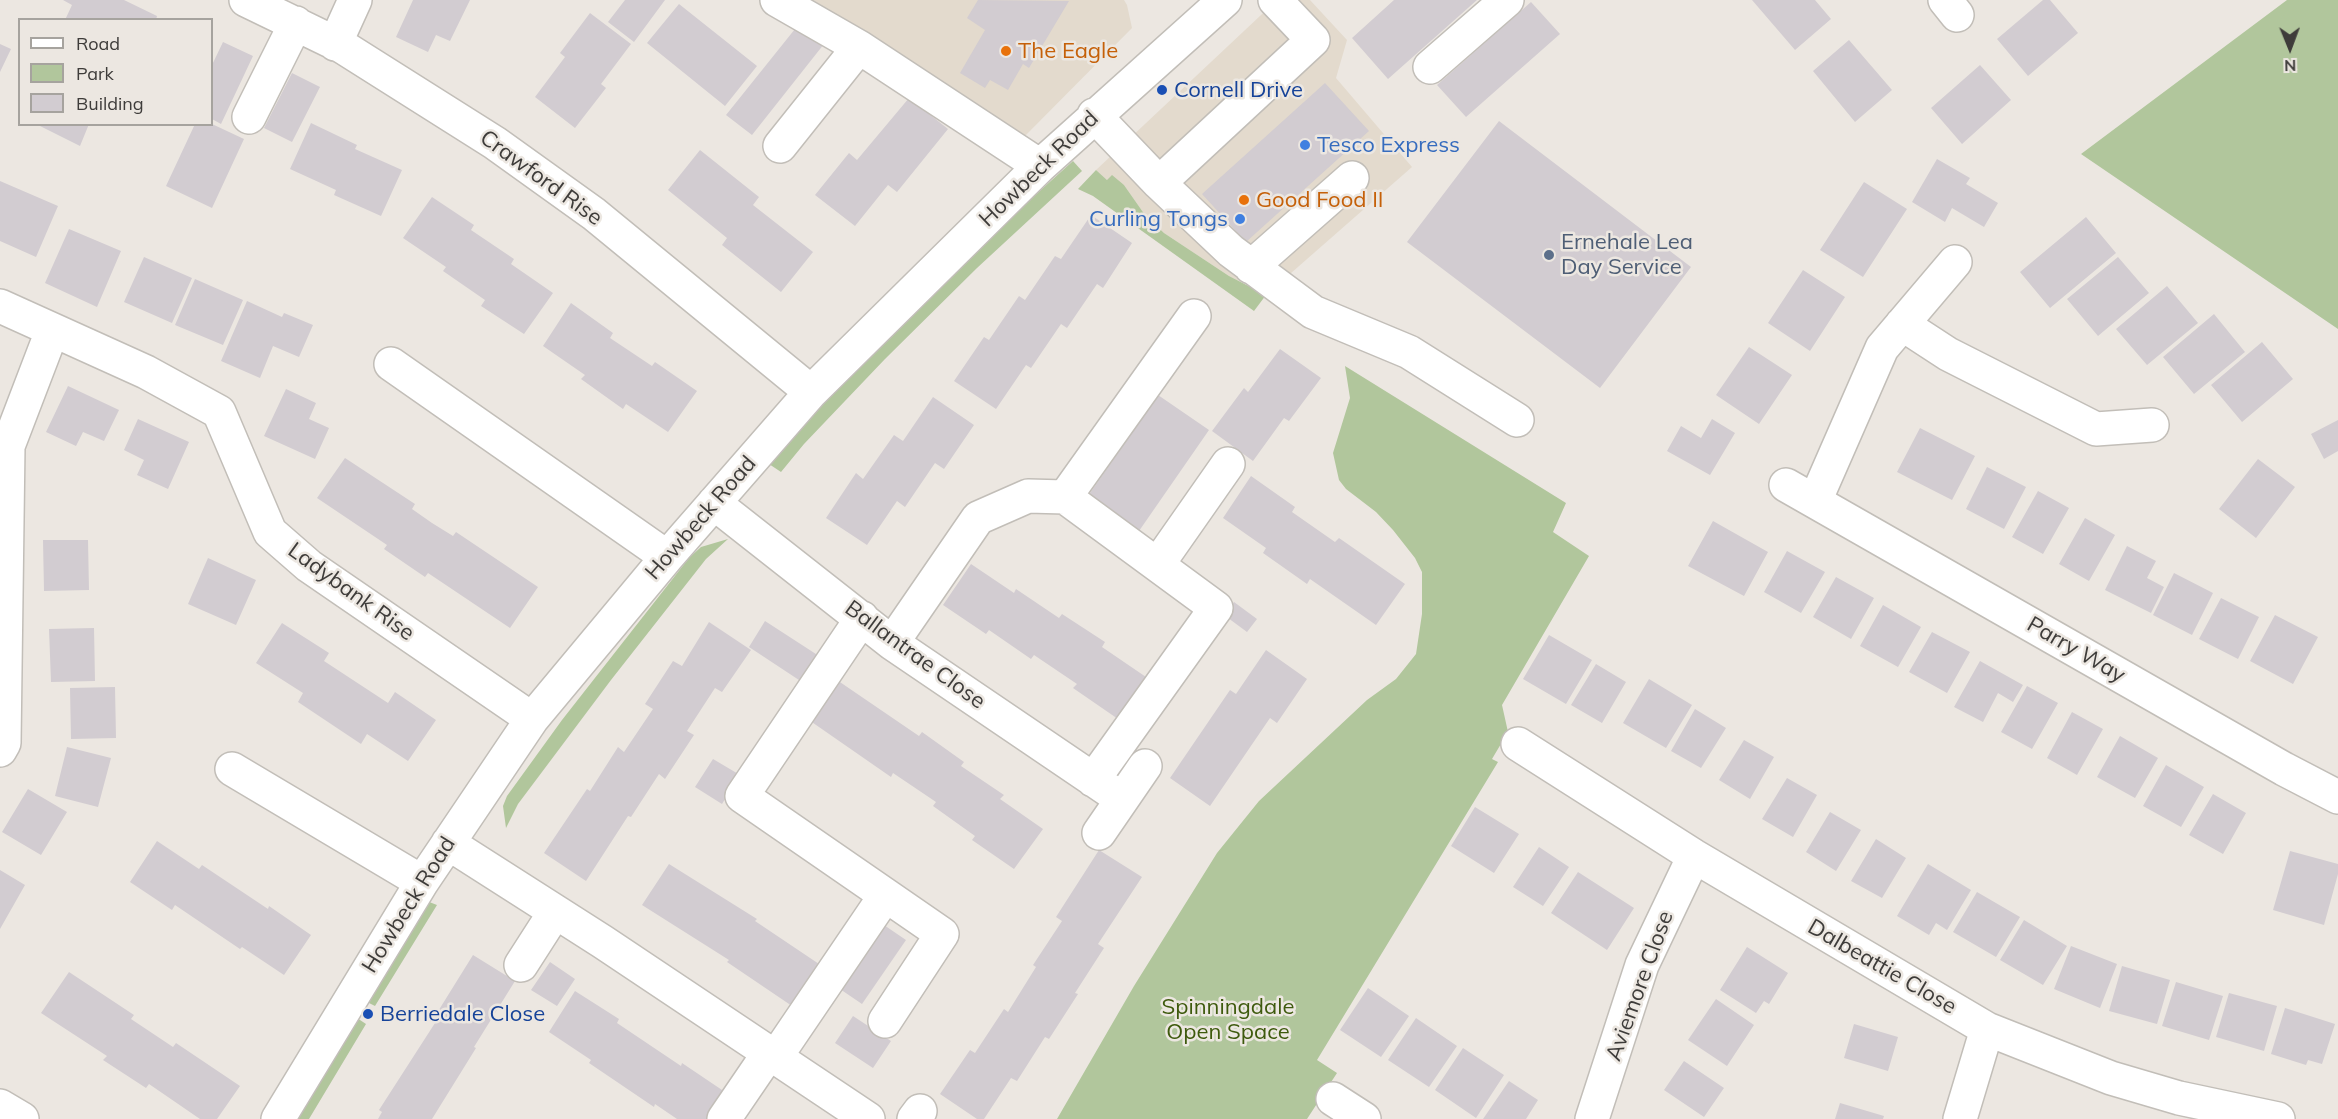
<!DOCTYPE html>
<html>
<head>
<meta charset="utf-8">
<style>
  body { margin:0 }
  #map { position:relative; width:2338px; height:1119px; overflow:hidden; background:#ece7e1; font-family:Mulish,sans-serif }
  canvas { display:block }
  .legend { position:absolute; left:18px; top:18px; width:195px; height:108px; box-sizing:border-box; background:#ece7e1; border:2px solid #a6a39e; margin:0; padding:8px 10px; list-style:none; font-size:18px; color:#3e3c3a }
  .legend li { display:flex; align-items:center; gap:12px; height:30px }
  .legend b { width:30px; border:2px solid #a6a39e }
  .north { position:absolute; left:2260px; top:18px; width:60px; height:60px; -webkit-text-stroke:4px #ece7e1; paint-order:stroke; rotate:179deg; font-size:16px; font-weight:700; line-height:24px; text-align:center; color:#3e3c3a }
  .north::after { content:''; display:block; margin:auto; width:21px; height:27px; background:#3e3c3a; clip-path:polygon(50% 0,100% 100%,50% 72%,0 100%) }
</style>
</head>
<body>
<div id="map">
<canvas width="2338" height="1119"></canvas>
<ul class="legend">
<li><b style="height:8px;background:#fff"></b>Road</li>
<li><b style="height:16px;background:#b1c69c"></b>Park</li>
<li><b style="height:16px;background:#d2ccd1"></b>Building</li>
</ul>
<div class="north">N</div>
</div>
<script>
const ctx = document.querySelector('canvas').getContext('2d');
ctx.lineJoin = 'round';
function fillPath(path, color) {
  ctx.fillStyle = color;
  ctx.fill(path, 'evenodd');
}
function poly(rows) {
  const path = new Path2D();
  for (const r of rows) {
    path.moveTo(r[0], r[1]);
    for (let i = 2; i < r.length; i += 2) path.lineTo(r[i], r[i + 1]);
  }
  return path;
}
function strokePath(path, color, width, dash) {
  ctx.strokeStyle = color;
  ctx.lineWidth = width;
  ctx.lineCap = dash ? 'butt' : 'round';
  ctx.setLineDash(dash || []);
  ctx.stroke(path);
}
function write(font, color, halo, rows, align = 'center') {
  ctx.font = font + ' Mulish,sans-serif';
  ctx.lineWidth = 5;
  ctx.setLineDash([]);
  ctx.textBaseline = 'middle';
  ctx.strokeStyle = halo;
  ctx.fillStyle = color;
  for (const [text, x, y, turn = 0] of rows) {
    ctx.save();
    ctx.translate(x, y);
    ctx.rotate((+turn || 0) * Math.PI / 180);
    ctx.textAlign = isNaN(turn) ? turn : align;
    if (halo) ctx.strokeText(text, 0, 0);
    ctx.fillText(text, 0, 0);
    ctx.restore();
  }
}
fillPath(poly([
  [803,0,1124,0,1127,5,1132,28,1025,136,874,42],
  [1277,0,1310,0,1347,40,1336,78,1412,167,1266,295,1229,276,1164,233,1145,215,1124,185,1107,180,1096,170]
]), '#e3dacd');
fillPath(poly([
  [2287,0,2338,0,2338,329,2081,154],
  [1073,161,1082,171,977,268,885,359,804,444,781,472,769,464,796,432,877,348,972,252],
  [1096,170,1107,180,1112,175,1124,185,1145,215,1164,233,1229,276,1266,295,1254,311,1093,196,1078,189],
  [1345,366,1566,503,1553,532,1589,556,1502,705,1508,732,1492,759,1498,762,1317,1060,1337,1073,1307,1119,1057,1119,1134,986,1217,853,1259,801,1367,700,1396,679,1416,654,1422,614,1422,572,1415,558,1393,530,1376,512,1346,489,1339,480,1333,453,1350,398],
  [728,539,706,559,611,680,518,804,506,828,503,806,507,796,562,720,689,558,701,547],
  [424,900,437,905,375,1006,363,1000],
  [354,1016,366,1024,309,1119,294,1119]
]), '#b1c69c');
fillPath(poly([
  [63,0,124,0,157,16,156,20,65,20,72,5],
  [413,0,470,0,450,41,436,35,428,52,396,37],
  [625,0,665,0,634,42,608,22],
  [978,0,1069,1,1029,68,1023,64,1008,90,990,80,985,88,960,73,985,30,967,18],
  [1394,0,1477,0,1388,79,1352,38],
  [1752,0,1815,0,1831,19,1795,50],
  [2043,0,2050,0,2078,33,2028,76,1997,39],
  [1531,2,1560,34,1466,117,1437,85],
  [679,4,757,66,725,106,647,43],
  [590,13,631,44,601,84,606,88,575,128,535,97,565,57,560,53],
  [799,24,824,44,752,135,726,115],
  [1849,40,1892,90,1855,122,1813,71],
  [223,42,253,56,221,124,212,119,212,65],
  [0,44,11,49,0,72],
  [1980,65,2011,100,1962,144,1931,108],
  [292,73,320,87,292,142,264,128],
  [1325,83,1369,131,1246,242,1202,194],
  [909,98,948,129,897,192,888,185,855,226,815,195,849,153,857,160],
  [1499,121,1691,267,1600,388,1407,242],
  [311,123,357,145,355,149,402,170,381,216,334,195,336,190,290,169],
  [36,124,89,124,80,146],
  [195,124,212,124,244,139,212,208,166,186],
  [700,150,759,197,753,205,813,252,781,292,722,245,727,238,668,190],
  [1937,159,1970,178,1966,184,1998,203,1984,227,1952,208,1945,222,1912,202],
  [0,181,58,206,36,257,0,241],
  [1864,182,1907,209,1863,277,1820,250],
  [432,197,474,225,471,230,514,259,511,264,553,293,524,334,481,306,485,300,443,271,446,267,403,238],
  [1091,215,1132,243,1103,288,1097,284,1067,328,1061,324,1031,368,1026,365,996,409,954,381,984,337,989,340,1019,296,1025,300,1055,256,1061,259],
  [2086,217,2116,253,2050,308,2020,272],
  [69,229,121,251,97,307,45,283],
  [144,257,192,278,172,323,124,302],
  [2118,257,2149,293,2098,336,2067,299],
  [1803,270,1845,297,1810,351,1768,323],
  [195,279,243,300,223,345,175,325],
  [2167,286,2198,323,2147,365,2116,329],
  [247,301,282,317,284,313,313,325,299,357,273,346,260,378,221,361],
  [571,303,613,333,610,338,652,366,655,362,697,391,668,432,626,404,623,409,581,379,585,375,543,346],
  [2214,314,2245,352,2194,394,2163,357],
  [2262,342,2293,379,2242,422,2211,385],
  [1749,347,1792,375,1759,424,1716,395],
  [1280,349,1321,378,1289,421,1284,418,1253,461,1212,431,1244,388,1248,392],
  [68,386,119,410,104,441,83,432,76,446,46,432],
  [286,389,316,403,309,419,329,428,315,459,264,436],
  [1158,395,1209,430,1139,531,1088,496],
  [933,397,974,425,944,469,935,463,905,507,897,501,867,545,826,518,856,473,863,479,894,435,903,441],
  [138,419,189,442,168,489,137,475,144,460,124,450],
  [1712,419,1735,433,1710,475,1667,451,1681,426,1701,438],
  [2338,420,2338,451,2324,459,2311,434],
  [1920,428,1975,456,1952,500,1897,472],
  [345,458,415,504,412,509,432,523,453,536,456,532,538,587,510,628,428,573,425,577,384,549,387,545,317,498],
  [2258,459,2295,487,2256,538,2219,509],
  [1987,467,2026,487,2004,529,1966,509],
  [1251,476,1295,507,1292,512,1335,542,1339,538,1405,584,1376,625,1310,579,1307,584,1263,553,1266,548,1223,518],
  [2038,491,2069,508,2043,554,2012,537],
  [2085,518,2115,535,2089,581,2059,564],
  [1713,521,1768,552,1744,596,1688,566],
  [43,540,88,540,89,590,44,591],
  [2127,546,2156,561,2147,578,2164,587,2151,613,2105,590],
  [1787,551,1825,572,1801,613,1764,592],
  [208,558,256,580,236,625,188,604],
  [971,564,1014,593,1016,589,1059,618,1062,614,1105,642,1102,647,1146,677,1118,719,1073,688,1077,684,1034,655,1031,659,989,630,986,634,943,605],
  [2174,573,2213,593,2192,635,2153,615],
  [1836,577,1874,598,1851,639,1813,617],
  [2221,598,2259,617,2238,659,2199,639],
  [1234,602,1257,619,1247,632,1224,615],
  [1883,605,1921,627,1898,667,1860,646],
  [2275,615,2318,637,2293,684,2250,661],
  [765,621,819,656,802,682,749,647],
  [709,622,751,650,722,692,715,688,687,731,694,735,665,779,659,774,631,817,628,816,586,881,544,853,587,789,590,791,618,747,624,752,653,709,645,704,673,661,682,666],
  [282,623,329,653,324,661,388,703,395,692,436,720,408,761,367,734,361,744,298,702,303,693,256,663],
  [94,628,95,681,51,682,49,629],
  [1932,632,1970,652,1947,693,1909,672],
  [1549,635,1592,660,1566,704,1523,679],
  [1266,650,1307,679,1277,723,1270,718,1210,806,1170,778,1230,690,1236,694],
  [1980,661,2023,685,2013,702,1998,693,1983,722,1954,707],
  [1596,664,1626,682,1602,723,1571,705],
  [834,678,919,736,922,732,964,762,961,766,1004,795,1000,799,1043,829,1014,869,972,840,975,836,933,806,936,802,893,773,891,777,806,718],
  [1649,679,1692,705,1666,748,1623,723],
  [2027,686,2058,703,2032,749,2001,732],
  [115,687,116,738,71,739,70,688],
  [1695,709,1726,728,1701,768,1671,751],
  [2072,712,2103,729,2077,775,2047,758],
  [2120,736,2158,758,2135,798,2097,777],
  [1744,740,1774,757,1750,799,1719,780],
  [67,747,111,758,98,807,55,796],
  [713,759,740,775,722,804,695,787],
  [2166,765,2204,787,2181,827,2143,806],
  [1787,778,1817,795,1793,837,1762,819],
  [28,789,67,812,41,855,2,832],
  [2213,794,2246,813,2223,854,2189,835],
  [1475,807,1519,834,1494,873,1451,846],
  [1830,812,1861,830,1836,871,1806,852],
  [1876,839,1906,858,1882,898,1851,881],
  [157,841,199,869,202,865,268,909,269,906,311,935,284,975,242,947,240,949,175,905,172,910,130,882],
  [1539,847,1569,867,1543,906,1513,887],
  [1099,850,1142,877,1098,944,1104,948,1075,993,1078,994,1049,1039,1045,1037,1017,1081,1011,1078,984,1119,977,1119,940,1094,970,1050,975,1053,1004,1009,1008,1012,1036,967,1033,965,1062,921,1056,917],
  [2290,851,2338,864,2338,874,2324,925,2273,910],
  [669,864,757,919,755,921,819,964,792,1006,727,962,729,960,642,905],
  [1928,864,1971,890,1947,930,1936,923,1929,935,1897,916],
  [0,870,25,885,0,929],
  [1578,872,1634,908,1607,950,1551,913],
  [1977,892,2020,917,1996,957,1953,932],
  [2024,920,2067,946,2043,985,2000,960],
  [881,923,906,940,862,1004,837,987],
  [2071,946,2117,964,2100,1008,2054,989],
  [1747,947,1788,973,1769,1004,1764,1001,1756,1013,1720,990],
  [473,955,515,981,474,1047,476,1048,432,1119,378,1119,382,1112,379,1110,435,1023,432,1021],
  [550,962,575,979,557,1006,531,990],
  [2122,966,2170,980,2157,1024,2109,1011],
  [69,972,134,1015,131,1019,173,1047,176,1043,240,1086,217,1119,200,1119,149,1084,146,1088,103,1060,107,1056,41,1013],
  [2176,982,2223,996,2209,1040,2162,1026],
  [1368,988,1409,1016,1381,1057,1340,1030],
  [575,991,619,1019,617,1023,681,1066,682,1063,725,1092,707,1119,677,1119,655,1104,654,1107,589,1063,591,1060,549,1032],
  [2229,993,2277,1006,2264,1051,2216,1037],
  [1716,999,1754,1025,1727,1066,1688,1040],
  [2285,1008,2335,1024,2322,1064,2308,1060,2306,1065,2271,1054],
  [853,1016,891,1041,873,1068,835,1043],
  [1416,1018,1457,1046,1429,1087,1388,1060],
  [1854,1024,1898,1037,1888,1071,1844,1058],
  [1463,1048,1504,1075,1476,1118,1435,1090],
  [1684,1061,1724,1088,1704,1117,1664,1090],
  [1509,1081,1538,1100,1526,1119,1483,1119],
  [1840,1103,1884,1116,1883,1119,1835,1119]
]), '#d2ccd1');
const minor = poly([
  [246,0,343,47,495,143,594,214,811,392],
  [777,0,859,47,1040,166],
  [1945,0,1957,15],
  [335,44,355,0],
  [1430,67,1507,0],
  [1094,115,1159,183,1313,40,1275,0],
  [249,117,296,23],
  [780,146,859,47],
  [1159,183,1231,251,1313,312,1409,352,1517,420],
  [1251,267,1352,178],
  [0,306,146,372,219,412,270,532,309,566,532,719],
  [1902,324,1948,354,2096,429,2152,425],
  [391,364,667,557],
  [1786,485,2284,769,2338,797],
  [1065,497,1194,316],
  [1815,501,1882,348,1955,262],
  [714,503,892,643,1122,799],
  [1158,564,1228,464],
  [862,618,742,796,942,934,885,1021],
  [892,643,978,518,1028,496,1065,497,1216,608,1093,780],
  [1518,744,1694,856,1987,1029,2111,1078,2179,1098,2278,1119],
  [0,750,4,743,8,446,52,331],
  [232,769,422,882],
  [1099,833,1145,766],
  [448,843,603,942,868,1119],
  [521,965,555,912],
  [775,1058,885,896],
  [1333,1099,1364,1119],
  [0,1106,22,1119],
  [278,1119,422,882,532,719,667,557,811,392,1040,166,1225,0],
  [724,1119,769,1053],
  [914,1119,920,1111],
  [1592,1119,1642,965,1694,856],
  [1960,1119,1987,1029]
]);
strokePath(minor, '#c2beb8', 36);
strokePath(minor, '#fff', 33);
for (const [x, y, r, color] of [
  [1006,51,6,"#e8710a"],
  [1162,90,6,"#1a4fb4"],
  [1305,145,6,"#3f7fe0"],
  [1244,200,6,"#e8710a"],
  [1240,219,6,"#3f7fe0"],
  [1549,255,6,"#5c6f8a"],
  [368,1014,6,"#1a4fb4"]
]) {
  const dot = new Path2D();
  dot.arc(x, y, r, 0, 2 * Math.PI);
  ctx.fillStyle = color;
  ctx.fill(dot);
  strokePath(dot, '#ece7e1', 2);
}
write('22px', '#c56008', '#ece7e1', [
  ["The Eagle",1018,51],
  ["Good Food II",1256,200]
], 'left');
write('22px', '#164399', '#ece7e1', [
  ["Cornell Drive",1174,90],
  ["Berriedale Close",380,1014]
], 'left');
write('22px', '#366cbe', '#ece7e1', [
  ["Tesco Express",1317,145],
  ["Curling Tongs",1228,219,"right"]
], 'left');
write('22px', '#3e3c3a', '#ece7e1', [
  ["Howbeck Road",1039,169,-44],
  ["Crawford Rise",541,178,36],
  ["Howbeck Road",701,518,-49],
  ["Ladybank Rise",351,592,36],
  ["Parry Way",2076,650,30],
  ["Ballantrae Close",915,655,36],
  ["Howbeck Road",409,905,-58],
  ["Dalbeattie Close",1882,967,30],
  ["Aviemore Close",1640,986,-70]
]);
write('22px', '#4e5e75', '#ece7e1', [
  ["Ernehale Lea",1561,242],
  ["Day Service",1561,267]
], 'left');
write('22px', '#3e5a0d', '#ece7e1', [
  ["Spinningdale",1228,1007],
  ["Open Space",1228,1032]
]);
</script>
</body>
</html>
